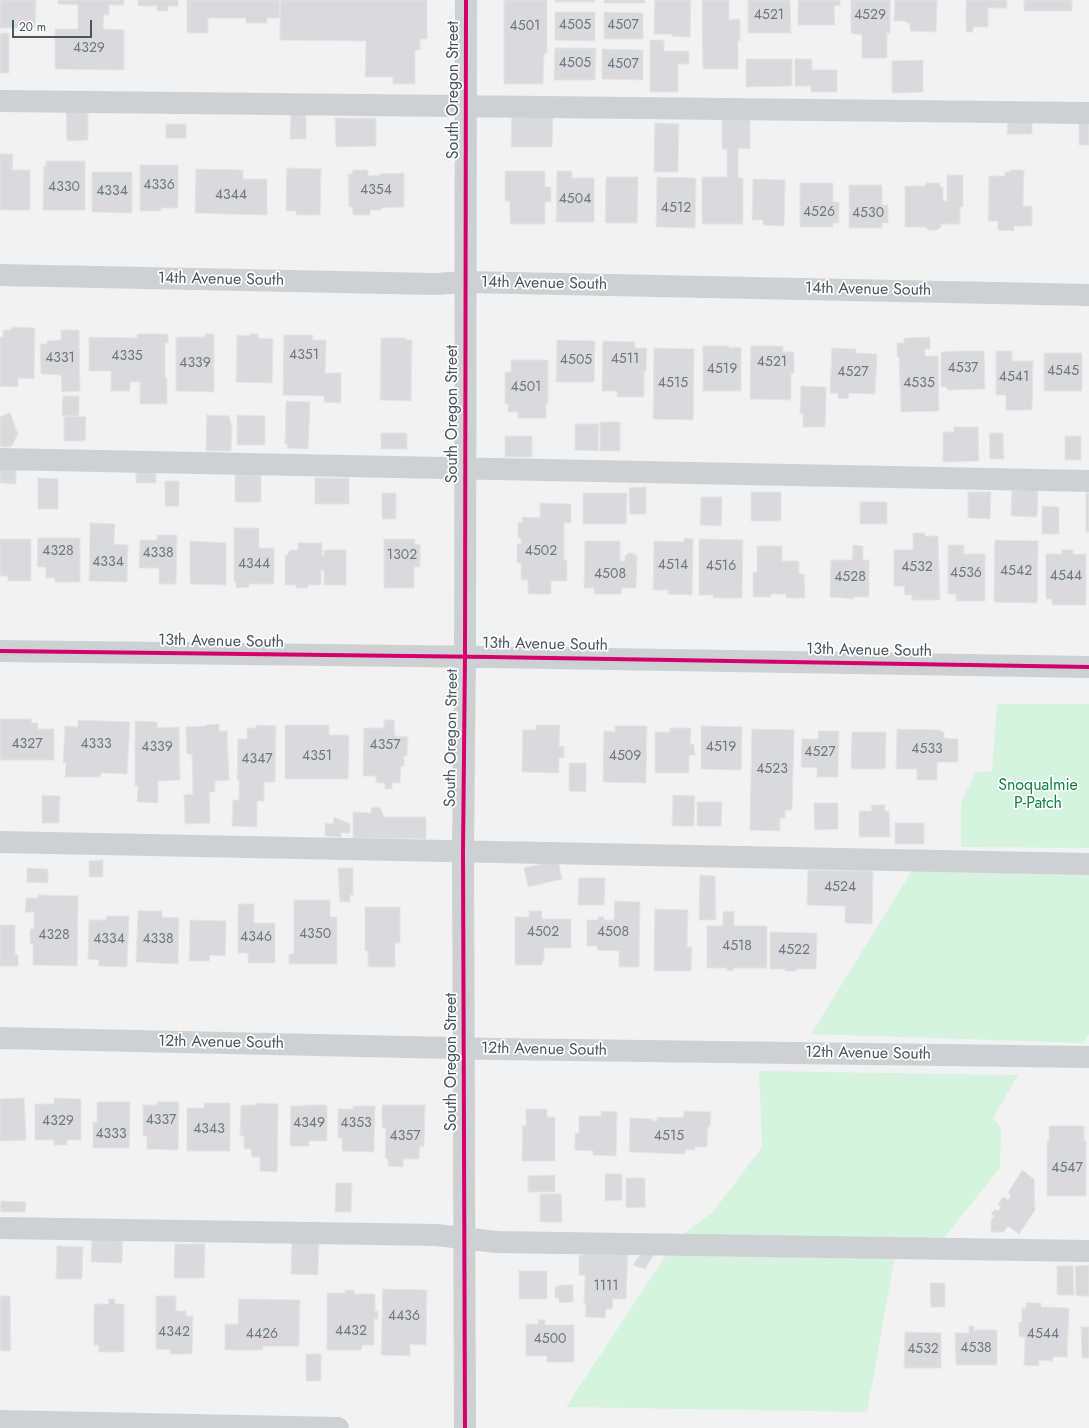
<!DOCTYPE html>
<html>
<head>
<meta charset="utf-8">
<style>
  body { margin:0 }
  #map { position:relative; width:1089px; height:1428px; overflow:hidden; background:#f3f2f2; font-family:Jost,sans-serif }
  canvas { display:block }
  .scale { position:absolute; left:12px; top:20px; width:80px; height:18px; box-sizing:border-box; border:2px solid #475661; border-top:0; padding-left:5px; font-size:12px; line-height:14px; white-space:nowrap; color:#475661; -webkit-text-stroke:3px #fff; paint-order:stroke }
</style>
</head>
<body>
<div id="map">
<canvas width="1089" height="1428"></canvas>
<div class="scale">20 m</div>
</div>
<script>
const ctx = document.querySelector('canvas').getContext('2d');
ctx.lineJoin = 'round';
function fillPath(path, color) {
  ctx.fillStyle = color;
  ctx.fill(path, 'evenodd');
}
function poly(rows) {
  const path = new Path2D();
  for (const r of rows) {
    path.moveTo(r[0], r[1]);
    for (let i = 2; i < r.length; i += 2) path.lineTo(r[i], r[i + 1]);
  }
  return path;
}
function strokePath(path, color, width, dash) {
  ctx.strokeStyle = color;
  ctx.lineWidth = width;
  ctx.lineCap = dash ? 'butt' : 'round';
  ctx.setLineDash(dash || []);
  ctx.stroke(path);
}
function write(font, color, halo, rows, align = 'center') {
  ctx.font = font + ' Jost,sans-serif';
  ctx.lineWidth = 3.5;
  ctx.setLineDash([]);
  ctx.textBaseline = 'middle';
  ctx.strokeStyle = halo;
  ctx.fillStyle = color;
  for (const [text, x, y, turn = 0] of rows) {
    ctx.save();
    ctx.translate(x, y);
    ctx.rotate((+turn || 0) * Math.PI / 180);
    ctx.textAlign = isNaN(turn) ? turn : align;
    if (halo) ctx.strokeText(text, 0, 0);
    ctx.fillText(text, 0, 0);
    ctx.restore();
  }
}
fillPath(poly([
  [997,704,1089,704,1089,848,961,847,961,802,976,772,992,771],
  [913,869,1089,875,1089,1034,1084,1043,811,1034],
  [759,1071,1018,1075,993,1118,1001,1128,1000,1168,944,1238,680,1236,713,1212,762,1147],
  [668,1252,895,1256,867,1412,566,1407]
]), '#d5f3df');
const building = poly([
  [0,0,36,0,35,28,0,28,0,0],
  [58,0,124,0,124,5,109,5,109,15,104,15,103,29,124,30,124,70,55,69,55,29,78,29,78,5,58,4,58,0],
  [138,0,178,0,178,6,168,6,168,11,157,11,157,6,138,6,138,0],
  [187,0,280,0,280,18,267,18,267,23,246,23,246,18,208,18,208,33,187,33,187,0],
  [280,0,427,0,427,39,420,39,420,50,415,50,415,84,393,84,393,77,365,77,366,41,280,40,280,0],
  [504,0,547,0,547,54,544,54,543,84,504,84,504,0],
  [555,0,595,0,594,2,555,2,555,0],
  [604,0,645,0,645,3,604,3,604,0],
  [655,0,691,0,690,37,672,36,672,34,654,34,655,0],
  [702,0,729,0,729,20,740,19,740,41,738,41,738,69,703,69,702,0],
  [748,0,790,0,791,33,748,33,748,0],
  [798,0,840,0,840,6,834,6,835,25,798,25,798,0],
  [851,0,890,0,890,33,887,33,887,58,862,58,862,35,851,33,851,0],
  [895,0,937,0,936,32,910,31,910,23,906,23,906,21,894,21,895,0],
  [966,0,1007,0,1007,8,988,8,988,27,973,27,973,32,966,32,966,0],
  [1024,0,1072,0,1072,11,1024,11,1024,0],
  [555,12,595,12,595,41,555,40,555,12],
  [604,12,643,13,643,39,604,39,604,12],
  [0,33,9,33,9,73,0,73,0,33],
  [650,40,664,40,664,51,689,51,689,64,678,64,678,92,650,92,650,40],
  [555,48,596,48,595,80,554,80,555,48],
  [602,49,643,50,643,80,602,79,602,49],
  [746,59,792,59,792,86,746,87,746,59],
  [795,59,812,59,812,70,837,70,837,92,811,92,811,86,795,86,795,59],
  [923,60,923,92,892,93,892,61,923,60],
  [291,111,306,111,306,139,290,139,291,111],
  [66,112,88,112,88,140,67,141,66,112],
  [512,112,553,113,552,147,511,147,512,112],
  [335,118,376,118,376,146,336,147,335,118],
  [722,119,750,119,750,149,738,148,738,178,743,178,743,224,702,224,702,177,727,177,727,149,722,149,722,119],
  [1008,119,1032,120,1032,134,1007,134,1008,119],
  [1089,120,1089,145,1079,145,1079,121,1089,120],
  [655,123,679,124,678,172,654,172,655,123],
  [166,124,186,124,186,138,166,138,166,124],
  [0,154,13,154,12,170,30,170,30,210,0,210,0,154],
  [46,161,85,161,85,210,43,210,44,166,46,166,46,161],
  [140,165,178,165,178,208,161,208,161,211,140,211,140,165],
  [287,168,321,169,320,215,296,215,296,211,286,211,287,168],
  [196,169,243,170,243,179,267,179,267,215,195,213,196,169],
  [352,170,368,170,368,176,380,175,380,174,404,173,404,207,381,208,381,210,370,210,370,215,353,215,352,207,349,207,348,174,353,174,352,170],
  [1010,170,1024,170,1023,206,1032,206,1032,226,1014,226,1014,231,998,230,998,221,988,221,989,176,1005,176,1005,172,1010,172,1010,170],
  [505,171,545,171,545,187,551,187,551,202,545,202,545,224,510,224,510,201,505,201,505,171],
  [557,171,572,171,572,178,594,178,594,222,556,222,557,171],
  [92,172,132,172,132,213,92,212,92,172],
  [947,175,963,175,963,207,960,207,960,224,941,224,941,227,937,230,929,230,925,227,905,227,905,186,925,186,926,183,940,183,940,187,943,187,943,201,947,201,947,175],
  [606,177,638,177,637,223,605,223,606,177],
  [657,177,696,178,695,228,656,227,657,177],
  [753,179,785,180,784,226,763,225,763,220,752,220,753,179],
  [800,183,833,183,833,202,839,202,839,223,833,223,833,227,800,227,800,183],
  [849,185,882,185,882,205,888,205,888,223,882,223,882,228,849,228,849,185],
  [12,327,35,328,34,379,18,378,18,387,0,386,0,337,3,337,3,330,11,330,12,327],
  [61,330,79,330,80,391,62,392,61,375,41,374,40,344,47,344,47,341,61,340,61,330],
  [137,334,168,334,168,343,165,343,165,377,167,377,167,404,140,404,140,382,130,382,130,391,111,391,111,371,89,371,89,337,137,338,137,334],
  [205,334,214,334,214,392,176,391,176,337,205,337,205,334],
  [250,334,258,334,258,338,273,339,272,383,236,382,237,335,250,336,250,334],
  [284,335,313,335,312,340,326,340,325,373,341,373,341,403,324,402,324,396,283,395,284,335],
  [930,337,930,349,925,349,925,356,938,356,939,411,901,412,899,357,897,357,897,343,904,343,904,338,930,337],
  [381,338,406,338,406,340,412,340,411,401,380,400,381,338],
  [557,340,595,341,594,382,556,382,557,340],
  [603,341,635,342,635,348,647,348,646,371,644,371,644,397,617,397,617,391,602,391,603,341],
  [703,346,729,346,729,348,741,347,741,391,703,391,703,346],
  [751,346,783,346,783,352,794,352,794,373,791,373,791,400,750,399,751,346],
  [654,348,694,349,693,420,653,419,654,348],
  [832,348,856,349,856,353,877,354,875,394,849,393,848,399,838,398,838,393,830,393,832,348],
  [960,351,984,351,985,389,947,390,947,387,941,387,941,352,960,351],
  [996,351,1012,351,1012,361,1033,361,1032,410,1006,410,1006,395,996,395,996,351],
  [1044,353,1082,353,1082,391,1044,391,1044,353],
  [511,360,548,360,548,403,546,405,546,418,518,418,518,412,508,412,508,404,505,404,505,372,511,372,511,360],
  [801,386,826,387,825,427,803,427,803,414,800,414,801,386],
  [63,396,79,396,79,416,62,416,63,396],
  [286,401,310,402,308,449,287,448,288,444,285,444,286,401],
  [10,413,18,434,11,447,0,447,0,417,10,413],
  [207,415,229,416,232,427,231,451,206,451,207,415],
  [237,415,265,416,265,445,237,445,237,415],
  [64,416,86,417,85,441,64,441,64,416],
  [600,422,620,422,620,451,600,451,600,422],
  [575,424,599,424,598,451,575,450,575,424],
  [954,427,978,427,979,461,943,462,943,432,954,432,954,427],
  [381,433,407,433,407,449,381,449,381,433],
  [989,433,1003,433,1004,459,990,459,989,433],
  [505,436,532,436,532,457,505,457,505,436],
  [1065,436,1081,436,1081,460,1065,460,1065,436],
  [0,467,16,468,16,484,0,483,0,467],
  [136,468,156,468,156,483,136,483,136,468],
  [235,475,261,475,261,502,235,502,235,475],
  [38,478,58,479,58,509,38,509,38,478],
  [315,478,349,478,349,504,315,504,315,478],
  [165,481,179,481,179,506,165,506,165,481],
  [646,487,646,514,630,514,629,488,646,487],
  [1012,490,1038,491,1037,517,1011,516,1012,490],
  [751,492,781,492,781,521,751,521,751,492],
  [968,492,991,492,990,519,968,518,968,492],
  [382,493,396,493,396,519,382,519,382,493],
  [583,493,627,493,626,524,583,524,583,493],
  [1086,493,1089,493,1089,532,1086,532,1086,493],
  [701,497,722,497,721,526,700,525,701,497],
  [860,502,887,502,887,524,860,524,860,502],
  [540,503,571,504,571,523,564,523,564,560,567,560,567,581,551,581,551,594,528,594,528,580,521,580,521,563,517,563,517,544,521,544,521,538,518,538,518,522,522,523,522,517,540,518,540,503],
  [1042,506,1059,507,1059,534,1042,534,1042,506],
  [90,523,115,524,114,544,128,545,127,582,89,581,90,523],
  [234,528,259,528,259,548,274,548,274,584,249,584,249,587,236,588,236,582,234,582,234,528],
  [913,533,925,533,925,536,938,536,940,600,912,600,912,595,905,595,904,586,894,586,894,550,913,550,913,533],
  [157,535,177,535,176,584,159,584,159,568,139,568,140,540,157,540,157,535],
  [38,538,80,538,80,582,55,582,55,578,46,578,46,567,37,567,38,538],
  [684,538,693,539,692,595,668,594,668,590,653,590,654,541,684,542,684,538],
  [0,539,31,539,31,581,8,581,8,576,0,576,0,539],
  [384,539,415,539,415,544,420,544,420,567,414,567,414,588,384,588,384,539],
  [699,539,743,540,742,598,713,598,713,595,699,595,699,539],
  [995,540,1038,541,1037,603,994,602,995,540],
  [190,541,226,543,226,585,190,584,190,541],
  [585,541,620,541,620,561,625,561,625,555,627,556,627,553,634,553,634,555,637,555,636,588,622,588,621,594,594,594,594,588,584,588,585,541],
  [298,543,322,543,322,555,324,555,324,550,346,550,346,585,324,585,324,570,321,570,321,585,308,585,308,588,296,588,296,585,285,585,285,555,288,555,288,552,292,550,298,550,298,543],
  [853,545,863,546,863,560,869,560,869,597,854,597,854,599,830,597,831,560,852,560,853,545],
  [948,545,964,545,964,554,985,554,985,601,956,601,956,594,948,594,948,545],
  [757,546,782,546,782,561,799,561,799,574,804,574,805,598,786,598,786,594,771,594,771,597,753,597,753,572,757,572,757,546],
  [1062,550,1073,550,1073,554,1086,554,1086,605,1052,605,1052,599,1046,599,1046,554,1062,554,1062,550],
  [0,719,31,719,32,723,38,723,38,729,54,729,54,760,0,760,0,719],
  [78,720,130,722,127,774,101,773,101,777,65,777,66,763,63,763,65,726,78,727,78,720],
  [384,720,394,720,395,736,408,737,407,756,404,756,404,766,401,766,400,783,392,783,392,789,385,789,385,783,376,783,376,776,363,776,364,728,384,728,384,720],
  [135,721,157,722,157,728,179,727,180,780,158,781,158,803,137,802,138,786,135,786,135,721],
  [219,724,219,731,227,731,229,780,215,781,215,792,209,792,210,823,185,824,184,795,193,794,192,754,187,754,186,727,206,726,206,725,219,724],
  [256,725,276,726,275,782,264,782,264,801,257,801,257,827,232,826,233,800,239,800,239,780,237,780,238,739,247,739,247,728,256,728,256,725],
  [285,725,329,725,329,735,349,735,348,779,285,779,285,725],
  [536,725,560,725,559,746,564,746,564,758,559,758,559,773,522,772,523,730,536,730,536,725],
  [615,726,647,726,646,783,603,782,604,731,615,732,615,726],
  [701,726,742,727,741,770,701,769,701,726],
  [670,728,691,728,690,744,694,744,695,755,689,755,689,773,655,773,655,732,670,732,670,728],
  [752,729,794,730,792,810,785,810,785,818,780,818,780,831,750,830,752,729],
  [897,729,939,730,944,732,944,738,958,739,958,762,937,762,937,780,917,780,917,769,896,769,897,729],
  [818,731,839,731,838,777,817,777,817,768,801,767,802,739,818,739,818,731],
  [852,732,886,732,885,769,851,769,852,732],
  [569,763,586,763,586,792,569,791,569,763],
  [42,795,60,796,59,823,42,823,42,795],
  [673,795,695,796,694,826,672,826,673,795],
  [697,802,722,802,721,826,697,826,697,802],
  [814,803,838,803,838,829,815,830,814,803],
  [871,805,885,805,885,811,889,811,890,837,859,837,859,811,872,811,871,805],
  [380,807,384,817,426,817,426,839,353,838,353,812,371,813,371,808,380,807],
  [334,817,350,824,350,833,341,833,341,837,325,836,325,823,333,824,334,817],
  [895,823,924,823,924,844,895,844,895,823],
  [103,860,103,877,89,877,89,861,103,860],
  [558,860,562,879,528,887,524,868,558,860],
  [27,868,48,869,48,883,27,882,27,868],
  [338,868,353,868,353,895,350,895,350,902,340,902,338,868],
  [808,870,873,871,872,924,845,923,845,906,807,905,808,870],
  [700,875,715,876,716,920,699,920,700,875],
  [579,878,605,878,604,905,578,905,579,878],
  [38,895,78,896,77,966,33,965,33,944,30,944,30,929,34,929,34,912,25,912,26,898,38,898,38,895],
  [294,900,330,900,330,917,337,917,337,964,289,964,289,954,294,954,294,900],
  [615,901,640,902,639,967,619,967,619,951,597,950,597,946,587,946,587,920,598,920,598,917,604,917,604,920,614,920,615,901],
  [238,904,254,904,254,923,275,923,275,963,248,963,248,953,238,953,238,904],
  [365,907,400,907,400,943,395,943,395,967,368,967,368,951,365,951,365,907],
  [655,909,688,910,687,947,692,947,691,971,654,971,655,909],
  [138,911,162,911,162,917,179,918,178,964,136,962,138,911],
  [529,911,542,911,542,919,571,919,571,948,544,948,544,961,542,961,542,965,515,965,515,917,529,917,529,911],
  [734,911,734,926,767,926,767,968,734,968,734,970,727,971,727,968,707,968,707,926,723,926,723,912,734,911],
  [107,916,129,916,127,967,98,966,99,960,88,959,89,920,106,920,107,916],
  [190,920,226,921,225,956,210,955,209,961,189,961,190,920],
  [0,925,15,925,15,955,18,955,18,966,0,966,0,925],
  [770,932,817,933,816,969,796,969,796,971,785,971,785,969,770,969,770,932],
  [24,1098,26,1140,0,1141,0,1099,24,1098],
  [54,1098,81,1099,81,1140,67,1140,67,1145,54,1145,54,1140,35,1140,35,1104,54,1104,54,1098],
  [97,1102,130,1102,129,1148,93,1148,93,1122,97,1122,97,1102],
  [157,1102,179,1102,178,1150,147,1149,147,1136,143,1136,143,1105,157,1105,157,1102],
  [204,1103,230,1103,230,1151,187,1151,187,1108,204,1108,204,1103],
  [256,1103,278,1104,277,1172,260,1171,260,1157,252,1157,251,1149,244,1149,244,1136,240,1135,241,1105,256,1105,256,1103],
  [305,1105,327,1105,327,1141,309,1141,309,1146,290,1146,291,1106,305,1106,305,1105],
  [382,1105,425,1105,424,1146,420,1146,419,1159,403,1159,403,1167,388,1166,388,1159,385,1158,386,1128,382,1128,382,1105],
  [353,1106,375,1106,374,1152,342,1151,342,1138,338,1138,338,1109,353,1109,353,1106],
  [526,1109,547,1109,547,1117,555,1117,555,1161,522,1161,523,1125,526,1126,526,1109],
  [601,1111,617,1112,616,1156,593,1155,593,1151,575,1150,575,1133,579,1133,579,1116,601,1116,601,1111],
  [684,1111,711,1112,710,1127,708,1126,707,1147,695,1147,695,1150,685,1150,685,1154,629,1152,630,1118,653,1119,653,1121,657,1121,657,1117,683,1118,684,1111],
  [1049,1126,1084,1126,1084,1141,1086,1141,1086,1196,1047,1196,1047,1141,1049,1141,1049,1126],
  [1022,1170,1034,1179,1035,1210,1019,1234,1008,1226,1004,1232,991,1232,991,1220,994,1216,991,1214,995,1209,998,1211,1001,1207,998,1204,1003,1197,1008,1200,1011,1195,1008,1193,1022,1170],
  [605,1174,622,1174,622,1200,605,1201,605,1174],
  [555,1175,555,1192,528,1192,528,1176,555,1175],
  [626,1178,645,1178,645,1207,626,1208,626,1178],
  [336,1183,352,1183,351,1212,335,1212,336,1183],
  [540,1194,561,1194,562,1222,540,1222,540,1194],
  [1,1201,26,1202,25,1212,0,1212,1,1201],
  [92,1238,123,1239,122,1263,91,1262,92,1238],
  [292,1242,319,1243,318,1275,291,1274,292,1242],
  [175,1244,205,1244,204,1278,174,1278,175,1244],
  [57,1246,83,1247,82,1279,56,1279,57,1246],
  [646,1246,659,1247,645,1269,633,1265,646,1246],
  [584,1251,628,1252,626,1299,613,1299,612,1309,606,1309,605,1318,585,1317,586,1304,584,1304,585,1275,579,1275,579,1255,584,1255,584,1251],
  [1089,1265,1089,1296,1076,1296,1075,1266,1089,1265],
  [1057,1266,1073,1266,1074,1295,1057,1295,1057,1266],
  [519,1271,547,1271,547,1299,519,1299,519,1271],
  [930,1283,945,1283,945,1307,931,1307,930,1283],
  [559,1285,573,1285,573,1302,559,1303,559,1298,555,1298,555,1287,559,1287,559,1285],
  [383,1289,427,1290,426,1345,410,1344,410,1356,381,1355,383,1289],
  [345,1290,354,1290,354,1294,375,1294,375,1311,378,1311,378,1319,374,1319,374,1345,362,1345,361,1350,327,1350,327,1293,345,1293,345,1290],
  [0,1296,10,1296,11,1351,0,1351,0,1296],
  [156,1296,176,1296,176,1311,186,1311,186,1316,193,1316,192,1354,170,1354,170,1350,156,1349,156,1296],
  [108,1299,115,1299,115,1304,124,1304,124,1352,99,1352,99,1345,94,1345,94,1304,109,1304,108,1299],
  [239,1299,300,1300,299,1346,263,1346,263,1350,225,1350,225,1324,238,1324,239,1299],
  [1026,1303,1041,1303,1041,1307,1069,1308,1067,1357,1053,1357,1053,1361,1039,1360,1039,1366,1024,1365,1025,1337,1019,1337,1019,1322,1022,1322,1022,1308,1026,1308,1026,1303],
  [538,1320,545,1320,545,1325,574,1325,574,1362,547,1362,547,1356,526,1356,526,1324,538,1324,538,1320],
  [969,1326,974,1326,974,1330,997,1330,997,1365,956,1365,955,1333,969,1333,969,1326],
  [1081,1327,1089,1327,1089,1358,1082,1358,1081,1327],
  [905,1332,941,1333,941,1368,904,1368,905,1332],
  [306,1354,321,1354,321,1381,306,1381,306,1354]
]);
fillPath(building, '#dadadc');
strokePath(building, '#e4e4e5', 1);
strokePath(poly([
  [0,101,1089,113],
  [0,275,435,284,465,282,1089,295],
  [0,459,1089,481],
  [0,651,490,657,1089,667],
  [0,842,1089,864],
  [0,1038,497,1049,1089,1057],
  [0,1228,436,1235,497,1242,1089,1251],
  [0,1421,338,1428],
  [465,1428,463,851,465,656,466,0]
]), '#ced1d3', 22);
strokePath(poly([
  [0,651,490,657,1089,667],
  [465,1428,463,851,465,656,466,0]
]), '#d6006c', 4);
write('14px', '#6d7881', null, [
  ["4521",769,16],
  ["4529",870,16],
  ["4505",575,26],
  ["4507",623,26],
  ["4501",525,27],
  ["4329",89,49],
  ["4505",575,64],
  ["4507",623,65],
  ["4336",159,186],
  ["4330",64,188],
  ["4354",376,191],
  ["4334",112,192],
  ["4344",231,196],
  ["4504",575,200],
  ["4512",676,209],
  ["4526",819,213],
  ["4530",868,214],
  ["4351",304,356],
  ["4335",127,357],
  ["4331",60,359],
  ["4511",625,360],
  ["4505",576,361],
  ["4521",772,363],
  ["4339",195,364],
  ["4537",963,369],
  ["4519",722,370],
  ["4545",1063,372],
  ["4527",853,373],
  ["4541",1014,378],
  ["4515",673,384],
  ["4535",919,384],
  ["4501",526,388],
  ["4328",58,552],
  ["4502",541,552],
  ["4338",158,554],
  ["1302",402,556],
  ["4334",108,563],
  ["4344",254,565],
  ["4514",673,566],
  ["4516",721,567],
  ["4532",917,568],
  ["4542",1016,572],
  ["4536",966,574],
  ["4508",610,575],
  ["4544",1066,577],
  ["4528",850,578],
  ["4327",27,745],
  ["4333",96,745],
  ["4357",385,746],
  ["4339",157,748],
  ["4519",721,748],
  ["4533",927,750],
  ["4527",820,753],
  ["4351",317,757],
  ["4509",625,757],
  ["4347",257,760],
  ["4523",772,770],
  ["4524",840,888],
  ["4502",543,933],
  ["4508",613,933],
  ["4350",315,935],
  ["4328",54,936],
  ["4346",256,938],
  ["4334",109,940],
  ["4338",158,940],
  ["4518",737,947],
  ["4522",794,951],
  ["4337",161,1121],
  ["4329",58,1122],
  ["4349",309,1124],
  ["4353",356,1124],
  ["4343",209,1130],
  ["4333",111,1135],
  ["4357",405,1137],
  ["4515",669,1137],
  ["4547",1067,1169],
  ["1111",606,1287],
  ["4436",404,1317],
  ["4432",351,1332],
  ["4342",174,1333],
  ["4426",262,1335],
  ["4544",1043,1335],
  ["4500",550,1340],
  ["4538",976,1349],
  ["4532",923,1350]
]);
write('16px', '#475661', '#fff', [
  ["South Oregon Street",454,90,-90],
  ["14th Avenue South",221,280,1],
  ["14th Avenue South",544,284,1],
  ["14th Avenue South",868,290,1],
  ["South Oregon Street",453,414,-90],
  ["13th Avenue South",221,642,1],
  ["13th Avenue South",545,645,1],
  ["13th Avenue South",869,651,1],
  ["South Oregon Street",452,738,-89],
  ["12th Avenue South",221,1043,1],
  ["12th Avenue South",544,1050,1],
  ["12th Avenue South",868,1054,1],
  ["South Oregon Street",452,1062,-90]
]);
write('16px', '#0f8443', '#fff', [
  ["Snoqualmie",1038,786],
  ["P-Patch",1038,804]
]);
</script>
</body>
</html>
